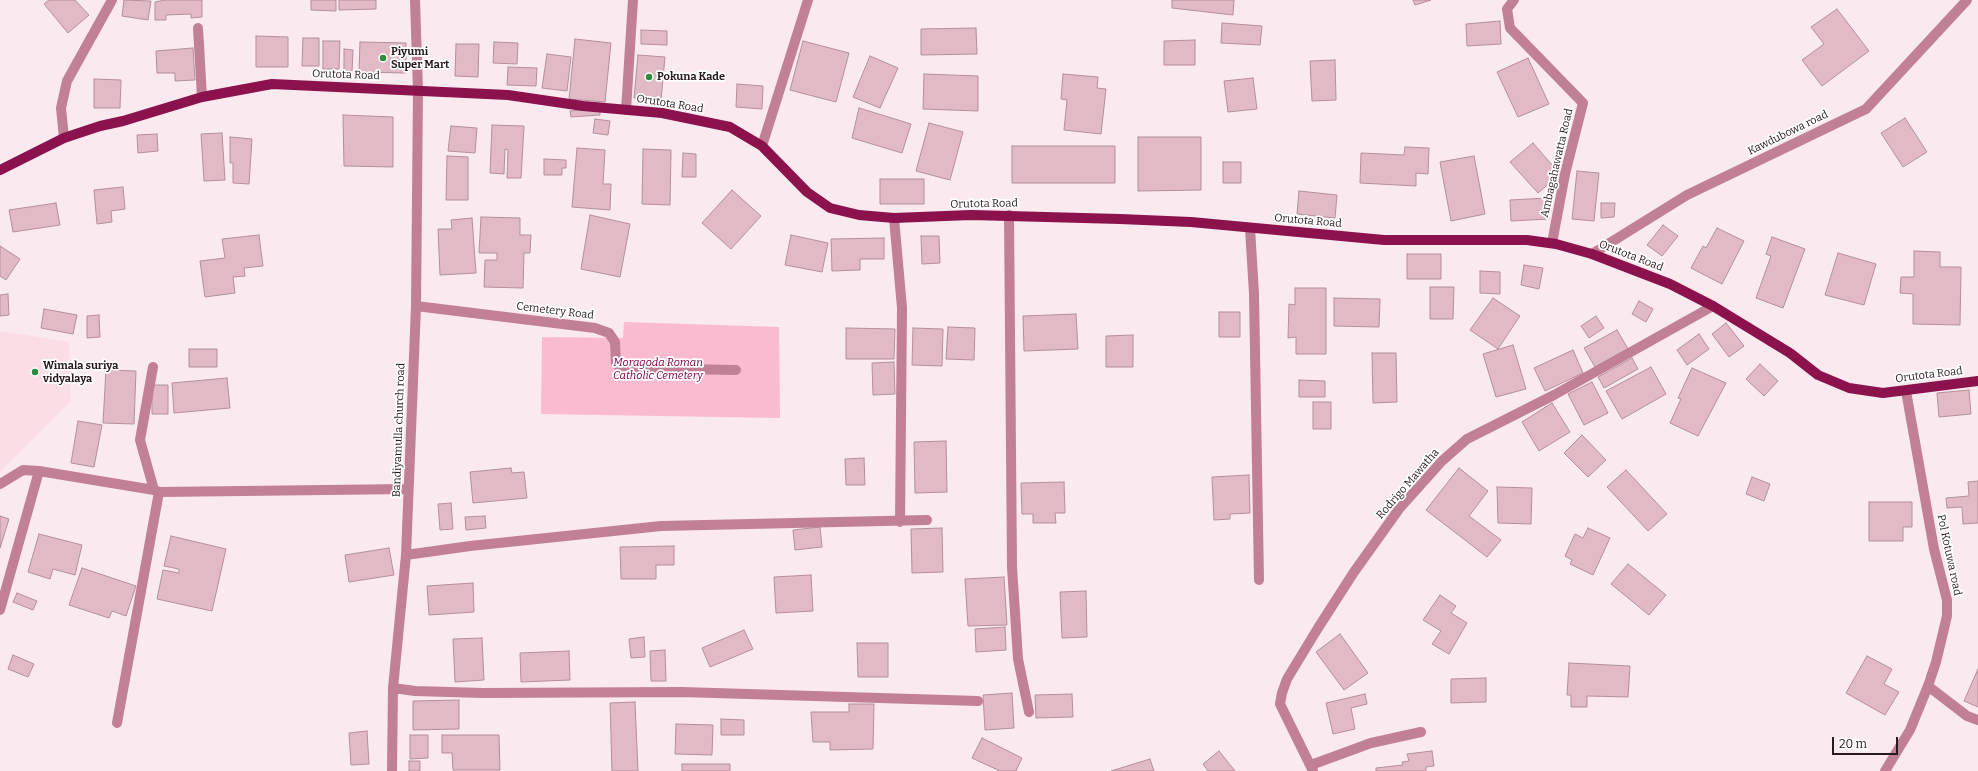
<!DOCTYPE html>
<html>
<head>
<meta charset="utf-8">
<style>
  body { margin:0 }
  #map { position:relative; width:1978px; height:771px; overflow:hidden; background:#fae9ee; font-family:Bitter,serif }
  canvas { display:block }
  .scale { position:absolute; left:1832px; top:737px; width:66px; height:18px; box-sizing:border-box; border:2px solid #291a1f; border-top:0; padding-left:5px; font-size:12px; line-height:14px; white-space:nowrap; color:#291a1f; -webkit-text-stroke:3px #fff; paint-order:stroke }
</style>
</head>
<body>
<div id="map">
<canvas width="1978" height="771"></canvas>
<div class="scale">20 m</div>
</div>
<script>
const ctx = document.querySelector('canvas').getContext('2d');
ctx.lineJoin = 'round';
function fillPath(path, color) {
  ctx.fillStyle = color;
  ctx.fill(path, 'evenodd');
}
function poly(rows) {
  const path = new Path2D();
  for (const r of rows) {
    path.moveTo(r[0], r[1]);
    for (let i = 2; i < r.length; i += 2) path.lineTo(r[i], r[i + 1]);
  }
  return path;
}
function strokePath(path, color, width, dash) {
  ctx.strokeStyle = color;
  ctx.lineWidth = width;
  ctx.lineCap = dash ? 'butt' : 'round';
  ctx.setLineDash(dash || []);
  ctx.stroke(path);
}
function write(font, color, halo, rows, align = 'center') {
  ctx.font = font + ' Bitter,serif';
  ctx.lineWidth = 3.5;
  ctx.setLineDash([]);
  ctx.textBaseline = 'middle';
  ctx.strokeStyle = halo;
  ctx.fillStyle = color;
  for (const [text, x, y, turn = 0] of rows) {
    ctx.save();
    ctx.translate(x, y);
    ctx.rotate((+turn || 0) * Math.PI / 180);
    ctx.textAlign = isNaN(turn) ? turn : align;
    if (halo) ctx.strokeText(text, 0, 0);
    ctx.fillText(text, 0, 0);
    ctx.restore();
  }
}
fillPath(poly([
  [0,331,69,342,71,401,0,472]
]), '#fbdde6');
fillPath(poly([
  [624,322,779,327,780,418,541,414,542,337,623,338]
]), '#fabacf');
const building = poly([
  [49,0,75,0,89,15,68,33,44,4,49,0],
  [124,0,151,1,148,20,122,16,124,0],
  [165,0,202,0,202,17,191,18,191,14,166,15,166,20,155,20,155,2,165,0],
  [311,0,336,0,336,11,311,10,311,0],
  [339,0,376,0,376,9,339,10,339,0],
  [1172,0,1234,0,1233,15,1172,8,1172,0],
  [1413,0,1431,0,1415,5,1413,0],
  [1837,9,1869,51,1822,86,1802,60,1824,44,1811,27,1837,9],
  [1500,21,1501,44,1467,46,1466,24,1500,21],
  [1222,23,1262,26,1260,45,1221,43,1222,23],
  [976,28,977,54,921,55,921,29,976,28],
  [641,30,667,31,667,45,641,44,641,30],
  [256,36,288,37,288,67,256,67,256,36],
  [303,38,319,38,319,66,302,66,303,38],
  [575,39,611,43,605,102,569,99,575,39],
  [1195,40,1195,65,1164,65,1164,41,1195,40],
  [323,41,340,41,339,69,323,69,323,41],
  [803,41,849,53,836,102,790,90,803,41],
  [360,42,406,43,406,73,359,72,360,42],
  [494,42,518,43,517,64,493,63,494,42],
  [456,44,479,44,478,77,455,76,456,44],
  [193,48,195,80,175,81,175,73,157,73,156,51,193,48],
  [344,49,353,50,352,71,344,71,344,49],
  [547,54,571,57,567,91,542,88,547,54],
  [638,55,665,57,661,100,634,98,638,55],
  [870,56,898,68,880,108,853,97,870,56],
  [1528,58,1549,104,1518,117,1497,72,1528,58],
  [1335,60,1336,100,1312,101,1310,61,1335,60],
  [508,67,537,68,536,86,507,85,508,67],
  [924,74,978,76,978,111,923,109,924,74],
  [1063,74,1098,77,1097,88,1106,89,1101,134,1064,130,1067,100,1061,99,1063,74],
  [1253,78,1257,109,1228,112,1224,81,1253,78],
  [94,79,121,80,120,108,94,108,94,79],
  [737,84,763,86,762,109,736,107,737,84],
  [600,108,600,115,571,117,570,111,600,108],
  [859,108,911,124,902,153,852,138,859,108],
  [343,115,393,117,393,167,344,166,343,115],
  [1905,118,1927,152,1903,167,1881,133,1905,118],
  [595,119,610,121,608,135,593,133,595,119],
  [929,123,963,132,950,180,916,171,929,123],
  [492,125,524,126,521,178,507,178,508,150,505,149,504,174,490,173,492,125],
  [451,126,477,128,475,153,448,151,451,126],
  [222,133,225,180,204,181,201,134,222,133],
  [157,134,158,151,138,153,137,135,157,134],
  [230,137,252,139,249,184,233,183,233,163,230,163,230,137],
  [1138,137,1201,137,1201,190,1138,191,1138,137],
  [1533,143,1560,174,1538,193,1510,162,1533,143],
  [1012,146,1115,146,1115,183,1012,183,1012,146],
  [1405,147,1429,148,1428,174,1416,173,1416,186,1360,183,1361,153,1404,155,1405,147],
  [577,148,605,150,603,184,611,184,610,210,572,207,577,148],
  [643,149,671,150,670,205,642,204,643,149],
  [683,153,696,154,696,177,682,177,683,153],
  [447,156,468,157,468,200,446,200,447,156],
  [1474,156,1485,214,1451,221,1440,162,1474,156],
  [544,159,566,160,566,168,562,168,562,175,544,175,544,159],
  [1223,162,1241,162,1241,183,1223,183,1223,162],
  [1577,171,1599,173,1594,221,1572,219,1577,171],
  [880,179,924,179,924,204,880,204,880,179],
  [123,187,125,209,111,211,112,222,97,224,94,190,123,187],
  [732,190,761,216,731,249,702,223,732,190],
  [1299,191,1337,195,1335,218,1297,214,1299,191],
  [1548,198,1549,219,1511,221,1510,200,1548,198],
  [56,203,60,225,13,232,9,210,56,203],
  [1601,203,1615,203,1614,217,1601,218,1601,203],
  [590,215,630,224,620,277,581,269,590,215],
  [481,217,520,218,520,235,531,235,530,253,524,253,523,288,484,287,485,260,497,260,497,253,479,253,481,217],
  [472,218,476,273,440,275,438,229,452,229,451,220,472,218],
  [1663,225,1678,236,1662,256,1647,245,1663,225],
  [1717,228,1744,241,1722,284,1691,268,1703,246,1706,248,1717,228],
  [259,235,263,266,244,268,245,276,233,277,235,293,205,297,200,261,225,258,222,239,259,235],
  [791,235,828,243,822,272,785,265,791,235],
  [921,236,939,236,940,263,922,264,921,236],
  [1772,237,1805,249,1783,308,1756,298,1771,256,1766,254,1772,237],
  [884,238,884,259,860,259,860,270,832,271,831,239,884,238],
  [0,246,20,259,6,280,0,276,0,246],
  [1914,251,1940,252,1940,267,1961,267,1960,325,1913,324,1913,294,1900,293,1901,277,1914,277,1914,251],
  [1838,253,1876,264,1864,305,1825,295,1838,253],
  [1407,254,1441,254,1441,279,1407,279,1407,254],
  [1524,265,1543,268,1539,289,1521,285,1524,265],
  [1480,271,1500,272,1500,294,1480,293,1480,271],
  [1430,287,1454,287,1453,319,1430,319,1430,287],
  [1295,288,1326,288,1326,354,1296,354,1296,337,1288,338,1289,304,1295,305,1295,288],
  [8,294,9,315,0,316,0,295,8,294],
  [1334,298,1380,299,1379,327,1334,326,1334,298],
  [1493,298,1520,316,1498,349,1470,330,1493,298],
  [1639,301,1653,309,1646,322,1632,314,1639,301],
  [44,309,77,315,73,334,41,328,44,309],
  [1219,312,1240,312,1240,337,1219,337,1219,312],
  [1076,314,1078,349,1024,351,1023,316,1076,314],
  [99,315,100,337,87,338,87,316,99,315],
  [1596,316,1604,328,1589,338,1581,326,1596,316],
  [1726,323,1744,346,1729,357,1712,334,1726,323],
  [948,327,975,328,974,360,946,359,948,327],
  [846,328,895,329,894,359,846,359,846,328],
  [913,328,943,329,942,366,912,365,913,328],
  [1617,330,1628,349,1595,367,1584,348,1617,330],
  [1699,334,1709,349,1687,365,1677,350,1699,334],
  [1133,335,1133,367,1106,367,1106,336,1133,335],
  [1513,345,1526,389,1496,397,1483,354,1513,345],
  [189,349,217,349,217,367,189,367,189,349],
  [1573,350,1583,373,1545,391,1534,368,1573,350],
  [1372,353,1396,353,1397,402,1373,403,1372,353],
  [1632,358,1638,369,1604,388,1598,377,1632,358],
  [894,362,895,394,873,395,872,363,894,362],
  [1760,364,1778,381,1764,396,1746,379,1760,364],
  [1651,367,1666,394,1622,419,1606,391,1651,367],
  [1692,368,1726,383,1698,436,1670,423,1681,399,1678,398,1692,368],
  [106,370,136,371,134,424,103,423,106,370],
  [227,378,230,408,174,413,172,383,227,378],
  [1299,380,1325,381,1325,397,1299,397,1299,380],
  [1592,382,1608,413,1584,425,1568,394,1592,382],
  [152,385,168,385,168,414,152,414,152,385],
  [1969,390,1971,414,1939,417,1937,393,1969,390],
  [1313,402,1331,402,1331,429,1313,429,1313,402],
  [1552,403,1570,432,1539,451,1522,422,1552,403],
  [78,421,102,425,94,467,71,463,78,421],
  [1582,435,1606,460,1588,477,1564,453,1582,435],
  [946,441,947,492,915,493,914,442,946,441],
  [864,458,865,485,846,485,845,459,864,458],
  [511,468,512,473,524,472,527,498,473,503,470,472,511,468],
  [1459,468,1488,491,1469,516,1501,540,1487,557,1426,510,1459,468],
  [1626,470,1667,514,1648,531,1607,487,1626,470],
  [1249,475,1250,513,1230,514,1230,519,1214,520,1212,477,1249,475],
  [1752,477,1770,484,1764,501,1746,494,1752,477],
  [1978,481,1978,523,1963,524,1962,507,1947,508,1946,498,1969,496,1968,482,1978,481],
  [1064,482,1065,513,1055,513,1056,523,1033,523,1033,514,1022,514,1021,483,1064,482],
  [1497,487,1532,488,1531,524,1498,523,1497,487],
  [1869,502,1912,502,1912,527,1903,527,1903,541,1869,541,1869,502],
  [451,503,453,529,440,530,438,504,451,503],
  [0,516,9,519,0,548,0,516],
  [485,516,486,528,466,530,465,517,485,516],
  [820,527,822,547,795,550,793,530,820,527],
  [942,528,943,572,912,573,911,529,942,528],
  [1588,528,1610,538,1593,575,1570,564,1572,560,1565,556,1575,534,1583,538,1588,528],
  [39,534,82,545,75,575,53,569,50,579,28,572,39,534],
  [171,536,226,549,212,611,157,599,163,570,179,573,179,569,164,566,171,536],
  [674,546,674,565,656,565,656,579,621,579,620,547,674,546],
  [389,548,394,575,349,582,345,555,389,548],
  [1628,564,1666,595,1649,615,1611,584,1628,564],
  [82,568,136,586,126,616,112,611,109,618,69,605,82,568],
  [811,575,813,611,776,613,774,577,811,575],
  [1004,577,1007,625,968,626,965,579,1004,577],
  [473,583,474,612,429,615,427,586,473,583],
  [1086,591,1087,637,1062,638,1060,592,1086,591],
  [17,593,37,601,33,610,13,602,17,593],
  [1440,595,1456,606,1451,613,1467,623,1449,654,1432,644,1441,631,1423,620,1440,595],
  [1005,627,1006,650,976,652,975,629,1005,627],
  [744,630,753,649,710,667,702,648,744,630],
  [1340,634,1368,673,1344,690,1316,652,1340,634],
  [644,637,645,657,631,658,629,639,644,637],
  [482,638,484,680,455,682,453,639,482,638],
  [857,643,888,643,888,677,858,677,857,643],
  [665,650,666,681,651,681,650,651,665,650],
  [569,651,570,680,521,682,520,653,569,651],
  [13,655,34,664,28,677,8,669,13,655],
  [1867,656,1892,669,1884,684,1899,692,1885,715,1846,693,1867,656],
  [1569,663,1630,666,1628,697,1587,696,1587,707,1571,707,1571,695,1567,695,1569,663],
  [1978,669,1978,707,1964,701,1978,669],
  [1486,678,1486,702,1451,703,1451,679,1486,678],
  [1012,693,1014,728,985,730,983,695,1012,693],
  [1072,694,1073,717,1036,718,1035,695,1072,694],
  [1365,694,1367,704,1351,708,1355,729,1333,734,1326,703,1365,694],
  [459,700,459,729,413,730,413,701,459,700],
  [635,702,638,771,612,771,610,703,635,702],
  [849,704,874,704,873,749,830,750,830,742,813,742,811,712,849,712,849,704],
  [721,719,744,720,744,735,721,735,721,719],
  [676,724,713,725,712,755,675,754,676,724],
  [367,731,369,764,351,765,349,733,367,731],
  [410,735,428,735,428,758,410,759,410,735],
  [442,735,499,735,500,770,453,770,452,753,442,753,442,735],
  [982,738,1022,758,1016,771,1000,771,972,758,982,738],
  [1219,751,1235,771,1208,771,1203,764,1219,751],
  [1432,751,1434,766,1426,767,1426,771,1376,771,1376,768,1403,765,1402,762,1409,761,1407,754,1432,751],
  [1150,759,1154,771,1111,771,1150,759],
  [409,761,420,761,420,771,409,771,409,761],
  [682,764,730,764,730,771,682,771,682,764]
]);
fillPath(building, '#e1bac6');
strokePath(building, '#b48f9b', 1);
strokePath(poly([
  [1514,0,1507,9,1510,28,1583,103,1565,174,1552,243],
  [198,28,202,97],
  [626,110,633,0],
  [64,138,61,108,67,81,112,0],
  [762,146,808,0],
  [1009,215,1012,567,1018,659,1029,712],
  [894,218,902,308,900,522],
  [1250,228,1254,294,1259,580],
  [1592,254,1687,195,1866,109,1967,0],
  [416,306,595,328,609,333,615,342,616,364,623,368,736,370],
  [153,367,140,440,154,490,159,492,408,489],
  [1906,391,1934,549,1947,600,1947,616,1936,662,1928,686,1967,716,1978,720],
  [0,484,23,470,39,471,154,490],
  [406,555,470,546,661,526,927,520],
  [0,610,39,471],
  [393,688,415,691,483,693,682,692,978,701],
  [117,723,159,492],
  [1311,765,1371,743,1421,732],
  [392,771,393,688,406,555,416,306,418,90,415,0],
  [1313,771,1280,704,1282,693,1287,679,1318,628,1354,572,1399,509,1442,461,1467,439,1554,395,1713,306],
  [1885,771,1910,730,1928,686]
]), '#c18095', 10);
strokePath(poly([
  [0,170,64,138,100,126,123,121,202,97,272,84,508,95,583,106,662,113,730,127,762,146,807,192,830,208,859,215,894,218,971,215,1120,219,1191,222,1384,240,1527,240,1556,244,1592,254,1670,284,1713,306,1790,353,1818,375,1849,388,1883,393,1978,381]
]), '#8c124e', 10);
for (const [x, y, r, color] of [
  [383,58,4,"#2b8e43"],
  [649,77,4,"#2b8e43"],
  [35,372,4,"#2b8e43"]
]) {
  const dot = new Path2D();
  dot.arc(x, y, r, 0, 2 * Math.PI);
  ctx.fillStyle = color;
  ctx.fill(dot);
  strokePath(dot, '#fff', 1.5);
}
write('bold 11px', '#291a1f', '#fff', [
  ["Piyumi",391,52],
  ["Super Mart",391,65],
  ["Pokuna Kade",657,77],
  ["Wimala suriya",43,366],
  ["vidyalaya",43,379]
], 'left');
write('11px', '#291a1f', '#fff', [
  ["Orutota Road",346,75,2],
  ["Orutota Road",670,104,9],
  ["Kawdubowa road",1788,133,-26],
  ["Ambagahawatta Road",1557,163,-77],
  ["Orutota Road",984,204,-1],
  ["Orutota Road",1308,221,5],
  ["Orutota Road",1631,256,21],
  ["Cemetery Road",555,311,7],
  ["Orutota Road",1929,375,-7],
  ["Bandiyamulla church road",399,430,-88],
  ["Rodrigo Mawatha",1408,484,-49],
  ["Pol Kotuwa road",1949,555,78]
]);
write('italic 11px', '#800044', '#fff', [
  ["Moragoda Roman",658,363],
  ["Catholic Cemetery",658,376]
]);
</script>
</body>
</html>
